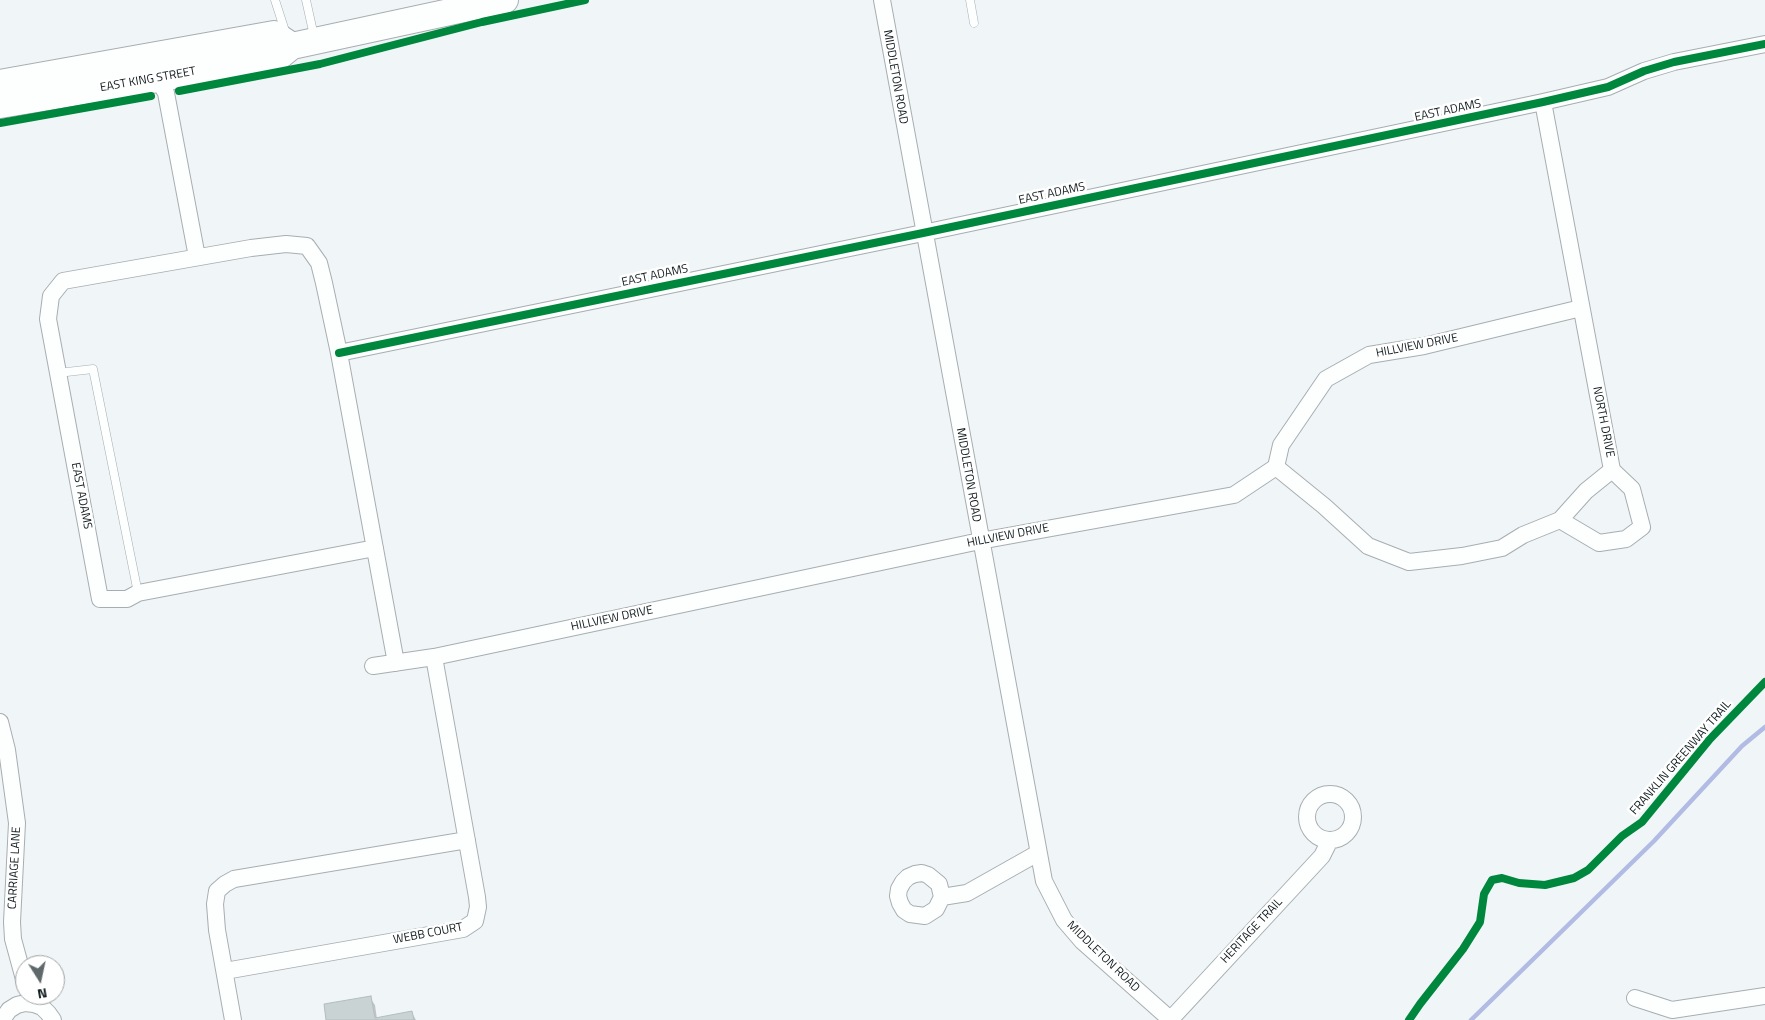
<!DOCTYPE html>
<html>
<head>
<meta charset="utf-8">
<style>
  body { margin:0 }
  #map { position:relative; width:1765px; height:1020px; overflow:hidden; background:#f0f6f8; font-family:"Titillium Web",sans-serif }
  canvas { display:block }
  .north { position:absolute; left:15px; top:955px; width:50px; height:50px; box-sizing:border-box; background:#fff; border:1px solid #a0a4a5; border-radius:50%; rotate:170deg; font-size:14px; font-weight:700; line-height:20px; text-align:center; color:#111c1f }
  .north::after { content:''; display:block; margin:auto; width:18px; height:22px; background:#5f686b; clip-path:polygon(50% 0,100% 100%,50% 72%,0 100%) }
</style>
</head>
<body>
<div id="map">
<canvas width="1765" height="1020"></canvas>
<div class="north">N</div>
</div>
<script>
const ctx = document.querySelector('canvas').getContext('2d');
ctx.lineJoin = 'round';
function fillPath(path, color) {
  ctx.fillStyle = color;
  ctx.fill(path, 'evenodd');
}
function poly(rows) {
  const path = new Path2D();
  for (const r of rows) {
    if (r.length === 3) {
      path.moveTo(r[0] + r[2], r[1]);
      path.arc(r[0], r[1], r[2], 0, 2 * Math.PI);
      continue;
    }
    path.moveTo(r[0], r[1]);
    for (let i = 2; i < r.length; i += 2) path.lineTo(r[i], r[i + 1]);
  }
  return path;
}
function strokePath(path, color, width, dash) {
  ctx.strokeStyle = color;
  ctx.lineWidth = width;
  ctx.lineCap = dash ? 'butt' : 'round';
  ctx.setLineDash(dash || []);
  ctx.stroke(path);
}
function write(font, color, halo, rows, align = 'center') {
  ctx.font = font + ' "Titillium Web",sans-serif';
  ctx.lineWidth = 5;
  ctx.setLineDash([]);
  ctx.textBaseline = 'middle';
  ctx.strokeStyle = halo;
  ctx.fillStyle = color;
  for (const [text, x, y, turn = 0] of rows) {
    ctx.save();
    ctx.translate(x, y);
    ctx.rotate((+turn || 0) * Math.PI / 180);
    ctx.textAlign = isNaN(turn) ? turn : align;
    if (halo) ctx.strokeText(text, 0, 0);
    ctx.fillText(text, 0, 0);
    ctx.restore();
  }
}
fillPath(poly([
  [370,998,375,1005,377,1019,412,1013,416,1020,328,1020]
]), '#0003');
strokePath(poly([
  [1471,1020,1654,841,1742,746,1765,727]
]), '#b1bbe3', 4.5);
const building = poly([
  [371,996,375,1018,412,1011,414,1020,326,1020,324,1004,371,996]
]);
fillPath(building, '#cad3d3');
strokePath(building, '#b4bdbd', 1);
const lane = poly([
  [275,0,285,31],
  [306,0,314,36],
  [970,0,974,23],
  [58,373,93,369,138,593]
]);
const street = poly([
  [882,0,1044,881,1064,920,1082,941,1171,1020],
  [157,72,158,79,166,93,197,257],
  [1543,102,1612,470],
  [339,353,923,233,1543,102,1608,87,1644,71,1674,62,1765,44],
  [1276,467,1324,506,1368,546,1409,562,1462,556,1502,548,1523,535,1560,520,1586,491,1612,470],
  [1560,520,1599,543,1626,539,1642,527,1632,489,1612,470],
  [375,548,138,593,127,599,100,599,48,319,51,296,63,281,251,248,286,244,307,246,319,263,324,283,339,353,396,663],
  [373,666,434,657,980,541,1234,495,1276,467,1281,445,1326,379,1369,355,1424,346,1581,308],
  [0,722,7,750,17,823,12,922,13,939,25,983],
  [1330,817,23],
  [942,897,939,884,928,875,922,873,915,874,908,877,903,882,899,889,898,896,900,903,904,910,910,914,925,916,936,909,942,897,967,893,1038,853],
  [225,971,463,929,475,921,478,907,477,897,434,657],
  [1635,998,1672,1010,1765,996],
  [2,1020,9,1010,17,1005,25,1003,34,1004,42,1007,48,1013,53,1020],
  [233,1020,217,930,215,904,217,891,225,884,234,879,467,840],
  [1170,1020,1322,856,1330,840]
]);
const primary = poly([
  [0,83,274,34,292,46],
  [0,105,158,79,281,55,292,46,505,0]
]);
strokePath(lane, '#a7aeb1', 9);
strokePath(street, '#a7aeb1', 18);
strokePath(primary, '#a7aeb1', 28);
strokePath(lane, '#fdfefe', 8);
strokePath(street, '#fdfefe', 16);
strokePath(primary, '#fdfefe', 26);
strokePath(poly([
  [179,91,320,64,482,22,585,0],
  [0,123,151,96],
  [339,353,923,233,1543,102,1608,87,1644,71,1674,62,1765,44],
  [1409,1020,1420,1004,1463,949,1480,922,1484,894,1492,880,1502,878,1519,883,1545,885,1574,878,1588,870,1622,836,1642,822,1710,739,1765,682]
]), '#00873e', 8);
write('12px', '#111c1f', '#fff', [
  ["MIDDLETON ROAD",895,77,80],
  ["EAST KING STREET",148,80,-10],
  ["EAST ADAMS",1448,111,-12],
  ["EAST ADAMS",1052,194,-12],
  ["EAST ADAMS",655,276,-12],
  ["HILLVIEW DRIVE",1417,346,-11],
  ["NORTH DRIVE",1603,422,79],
  ["MIDDLETON ROAD",968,475,80],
  ["EAST ADAMS",81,496,79],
  ["HILLVIEW DRIVE",1008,536,-11],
  ["HILLVIEW DRIVE",612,619,-12],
  ["FRANKLIN GREENWAY TRAIL",1681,758,-49],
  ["CARRIAGE LANE",15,868,-87],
  ["HERITAGE TRAIL",1252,931,-47],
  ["WEBB COURT",428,934,-11],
  ["MIDDLETON ROAD",1103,957,44]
]);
</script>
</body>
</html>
